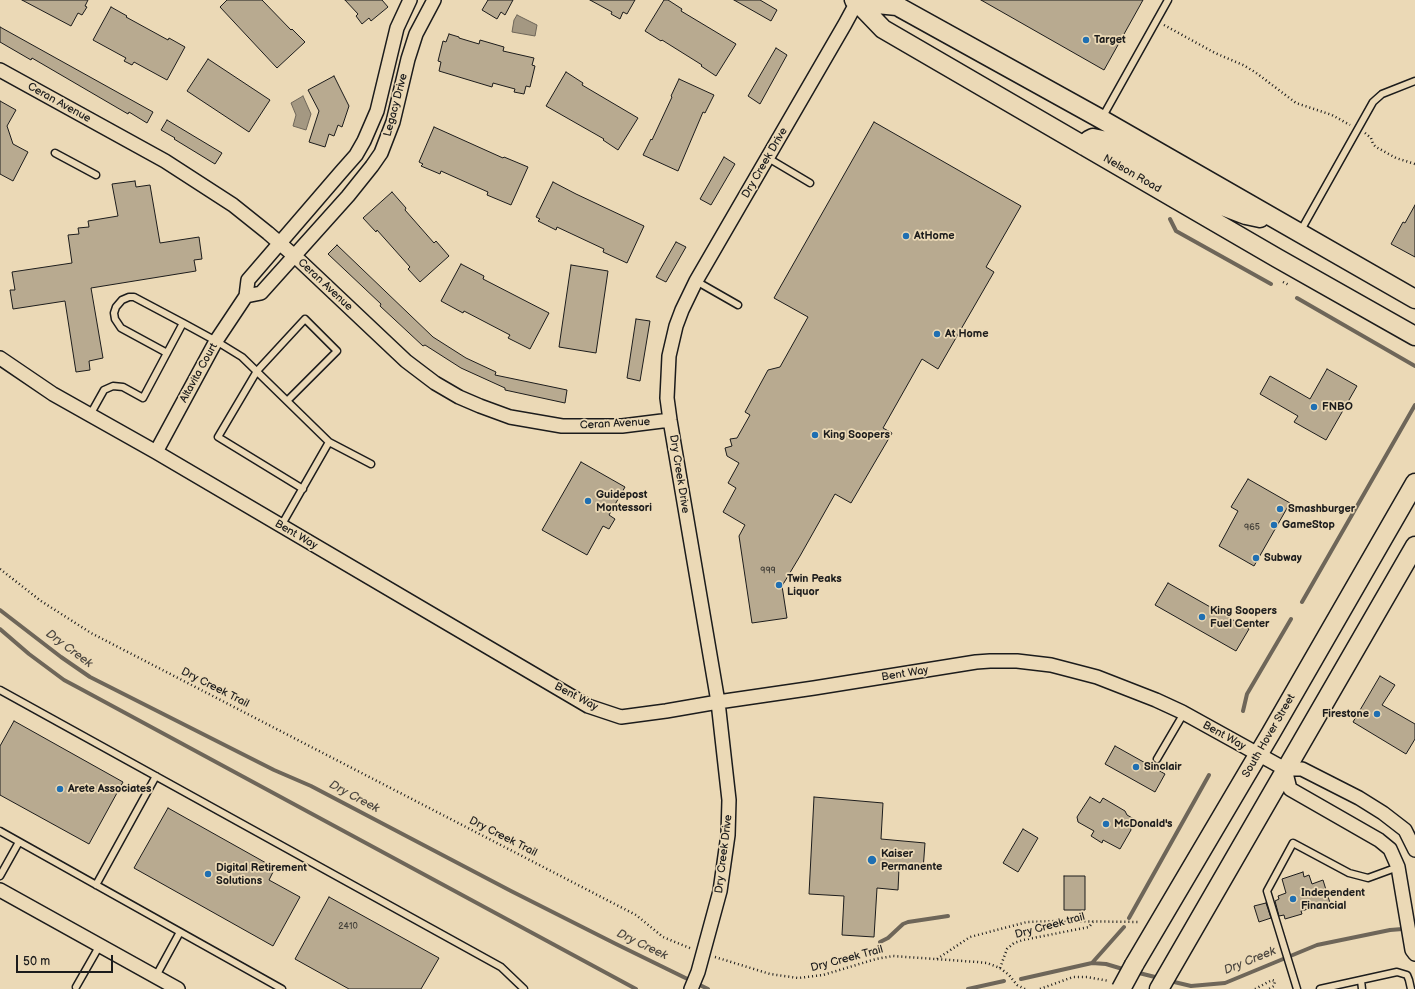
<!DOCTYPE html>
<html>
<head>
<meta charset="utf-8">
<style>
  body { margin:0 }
  #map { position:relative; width:1415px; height:989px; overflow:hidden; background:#ebd9b6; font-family:"Balsamiq Sans",sans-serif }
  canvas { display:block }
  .scale { position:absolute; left:16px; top:955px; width:97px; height:18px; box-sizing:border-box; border:2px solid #1c1c1c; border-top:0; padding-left:5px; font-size:12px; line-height:14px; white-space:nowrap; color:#1c1c1c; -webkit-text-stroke:3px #ebd9b6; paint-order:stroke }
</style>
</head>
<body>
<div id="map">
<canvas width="1415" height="989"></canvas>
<div class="scale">50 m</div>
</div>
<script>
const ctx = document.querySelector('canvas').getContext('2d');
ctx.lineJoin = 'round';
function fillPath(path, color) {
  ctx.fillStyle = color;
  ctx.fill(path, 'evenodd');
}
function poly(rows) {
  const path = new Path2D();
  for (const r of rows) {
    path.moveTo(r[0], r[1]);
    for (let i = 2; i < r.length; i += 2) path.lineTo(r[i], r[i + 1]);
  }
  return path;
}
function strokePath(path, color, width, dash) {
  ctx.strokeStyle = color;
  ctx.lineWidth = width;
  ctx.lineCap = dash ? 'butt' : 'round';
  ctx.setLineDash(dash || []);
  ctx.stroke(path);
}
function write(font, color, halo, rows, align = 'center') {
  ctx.font = font + ' "Balsamiq Sans",sans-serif';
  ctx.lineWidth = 3.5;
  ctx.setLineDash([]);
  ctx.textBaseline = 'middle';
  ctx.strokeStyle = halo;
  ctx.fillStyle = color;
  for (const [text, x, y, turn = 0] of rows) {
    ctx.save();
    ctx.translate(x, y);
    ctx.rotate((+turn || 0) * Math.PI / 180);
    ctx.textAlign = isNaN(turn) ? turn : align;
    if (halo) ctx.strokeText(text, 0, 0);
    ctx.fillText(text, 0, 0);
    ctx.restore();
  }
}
const water = poly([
  [517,15,537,25,535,36,512,32,514,20,517,15],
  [303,96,311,114,306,130,293,126,296,115,291,103,303,96]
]);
fillPath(water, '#a49882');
strokePath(water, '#6e6659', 1);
strokePath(poly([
  [1170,219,1176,231,1271,284],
  [1297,298,1415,366],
  [1302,602,1415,405],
  [0,610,61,657,90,677,274,770,311,786,511,891,616,944,708,989],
  [0,629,29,654,64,680,79,688,636,989],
  [1243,711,1247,694,1291,619],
  [1129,918,1209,775],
  [880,942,888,938,903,924,908,922,948,916],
  [1092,963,1124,927],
  [1135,972,1159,978],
  [1021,979,1092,963,1106,964,1126,970],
  [1170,981,1191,986,1225,983,1317,945,1390,930,1415,928],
  [968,989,1004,981]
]), '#6e6659', 4);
const building = poly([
  [22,0,88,0,85,6,87,7,82,15,78,13,71,26,22,0],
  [227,0,262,0,291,30,292,29,305,42,277,68,220,7,227,0],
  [345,0,382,0,388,7,371,21,369,18,362,24,356,16,358,14,345,0],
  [488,0,513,0,505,15,501,12,497,19,482,10,488,0],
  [590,0,635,0,627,14,623,12,620,19,611,14,612,12,590,0],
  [664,0,668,0,682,9,681,11,736,44,716,76,701,66,702,65,662,40,661,41,645,31,664,0],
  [734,0,760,0,777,10,771,21,734,0],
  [981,0,1143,0,1104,70,981,0],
  [111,7,127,16,126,17,168,40,169,38,185,47,167,80,134,62,132,65,124,61,126,58,93,40,111,7],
  [0,27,153,112,147,123,129,112,128,114,32,58,31,60,0,42,0,27],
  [449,34,459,37,459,38,479,44,480,40,504,47,503,51,534,58,532,65,535,66,530,87,526,86,524,94,514,92,515,89,493,83,492,87,439,71,441,62,438,61,443,41,446,42,449,34],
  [776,48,787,55,760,104,748,96,776,48],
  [208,59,270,100,249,132,187,91,208,59],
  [566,72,583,83,582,85,638,118,618,150,603,140,604,139,546,106,566,72],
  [334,76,349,106,342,127,338,125,334,136,329,134,325,147,309,142,319,111,308,90,334,76],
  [679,79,714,95,705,113,703,112,678,171,643,155,651,139,652,140,672,97,671,96,679,79],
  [0,101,16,110,7,126,13,144,28,152,13,181,0,174,0,101],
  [167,120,222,153,215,164,174,139,175,138,161,130,167,120],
  [874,122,1021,206,986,267,994,272,938,369,922,359,883,428,892,433,851,503,835,494,800,556,782,586,787,618,752,623,739,536,745,525,723,512,736,488,728,483,739,463,727,456,725,448,732,446,730,439,737,438,750,415,745,412,768,370,780,367,808,317,774,298,874,122],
  [434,127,503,158,504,157,528,167,511,205,487,195,488,192,441,171,440,174,421,166,423,164,419,162,434,127],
  [724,157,735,164,711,205,700,199,724,157],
  [135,181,136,187,150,185,160,243,199,237,202,259,194,260,196,271,91,288,103,358,89,361,90,370,76,372,65,301,13,309,10,290,15,290,12,272,72,263,68,235,79,234,78,228,89,227,88,221,118,216,112,184,135,181],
  [553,182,576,194,644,226,627,263,603,252,604,249,557,227,556,230,538,221,540,219,536,217,553,182],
  [392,192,406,208,405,210,434,243,436,241,449,256,420,282,408,269,410,267,377,230,376,232,363,218,392,192],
  [1415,205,1415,257,1391,244,1403,222,1405,223,1415,205],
  [676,242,686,247,666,282,656,277,676,242],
  [337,245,433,337,466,358,496,372,495,375,567,390,565,403,505,390,505,388,461,368,425,345,423,346,380,306,381,304,328,254,337,245],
  [461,264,484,276,483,279,549,313,530,349,508,338,510,335,464,311,463,313,441,301,461,264],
  [571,265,608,271,596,353,559,347,571,265],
  [636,319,650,321,640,381,627,378,636,319],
  [1327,369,1357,386,1326,440,1294,422,1298,416,1260,394,1270,376,1310,399,1327,369],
  [581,462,625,487,609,515,615,519,609,529,603,526,587,555,542,530,581,462],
  [1248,479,1290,503,1254,566,1219,546,1238,511,1231,507,1248,479],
  [1168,583,1249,629,1236,651,1155,605,1168,583],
  [1380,676,1395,685,1382,705,1415,724,1415,739,1406,754,1353,722,1380,676],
  [14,721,123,782,89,844,0,795,0,746,14,721],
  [1115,746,1165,774,1155,792,1105,764,1115,746],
  [814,797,883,803,881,839,925,843,923,870,899,868,898,890,877,888,874,937,842,935,844,896,809,894,814,797],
  [1090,797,1100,803,1103,798,1125,811,1127,815,1134,819,1130,826,1131,830,1120,849,1103,840,1102,843,1091,836,1094,831,1078,822,1077,817,1090,797],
  [168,808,275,868,269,880,300,897,273,946,134,868,168,808],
  [1023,829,1038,838,1018,872,1003,863,1023,829],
  [1303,872,1304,877,1309,875,1312,884,1323,880,1330,903,1301,911,1302,914,1285,919,1284,915,1279,916,1275,901,1279,899,1278,896,1286,893,1282,879,1303,872],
  [1064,876,1085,876,1085,910,1064,910,1064,876],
  [329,897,439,958,421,989,349,989,295,959,329,897],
  [1266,903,1271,918,1259,922,1254,906,1266,903]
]);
fillPath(building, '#b8aa90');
strokePath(building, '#1c1c1c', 1);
const service = poly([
  [1102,118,1168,0],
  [55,153,96,175],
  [768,158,810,183],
  [1300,232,1373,102,1382,94,1415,81],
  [696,281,738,305],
  [167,353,121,328,115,319,114,313,116,307,122,300,129,297,134,297,183,323],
  [287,401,337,351,305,319,257,371,218,437,303,489],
  [90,415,104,390,113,386,123,387,143,398,183,323,216,341,242,357,329,442,371,464],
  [281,526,329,442],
  [0,690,501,967,524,989],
  [1157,759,1184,713],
  [0,831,282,989],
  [0,876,19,842],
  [96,885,156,776],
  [156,976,180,932],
  [1361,980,1362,989],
  [76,987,100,945],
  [1297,989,1267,891,1293,843,1349,873,1368,878,1398,867],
  [1320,989,1397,972,1407,975,1409,980,1411,989]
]);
const minor = poly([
  [0,70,165,161,233,205,268,233,299,260,406,361,435,383,459,397,480,406,510,417,562,426,622,426,670,420],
  [246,296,261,293,348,196,372,166,381,153,393,122,408,59,416,34,434,0],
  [0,358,53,394,156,452,588,706,621,717,666,711,718,702,814,688,976,662,990,661,1017,661,1051,665,1097,677,1156,700,1182,712,1285,769,1302,769,1359,798,1383,813,1405,830,1415,850],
  [156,452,216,341,246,296,248,280,341,172,356,155,364,141,377,111,397,28,410,0],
  [1285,769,1290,789,1379,840,1390,849,1398,867,1412,950,1415,954],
  [0,890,178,989],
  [691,989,698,972,720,891,728,835,729,800,718,702,670,420,667,398,669,356,676,326,682,310,696,281,845,24,858,0]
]);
const secondary = poly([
  [854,0,857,2,883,29,1277,258,1415,336],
  [857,2,897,6,1101,119,1415,299],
  [1084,146,1089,140,1093,138,1102,140,1220,205,1246,215,1260,218],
  [1134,965,1271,733,1415,483],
  [1159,989,1415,546]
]);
strokePath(service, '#1c1c1c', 9);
strokePath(minor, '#1c1c1c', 16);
strokePath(secondary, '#1c1c1c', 21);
strokePath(poly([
  [1164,25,1215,53,1243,65,1255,72,1296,103,1332,115,1350,125],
  [1365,133,1371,138,1373,144,1376,147,1396,158,1415,164],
  [1283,282,1289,285],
  [0,569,41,601,91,633,636,915,663,937,692,949],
  [715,957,770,974,798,978,823,975,876,959,893,956,977,962,987,963,1000,968,1009,975,1017,985,1025,989],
  [937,959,970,937,1027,922,1056,921,1140,922],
  [1000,968,1007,949,1014,943,1023,940,1089,927,1093,922],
  [1040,989,1073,977,1087,977,1109,981],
  [1255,989,1272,980,1275,981,1274,986,1269,989]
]), '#1c1c1c', 2.5, [1, 3]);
strokePath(service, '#ebd9b6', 6);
strokePath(minor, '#ebd9b6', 13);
strokePath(secondary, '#ebd9b6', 18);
const secondaryBridge = poly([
  [1121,989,1134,965]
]);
strokePath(secondaryBridge, '#1c1c1c', 21, []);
strokePath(secondaryBridge, '#ebd9b6', 18);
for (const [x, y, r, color] of [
  [1086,40,4,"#1f6fb2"],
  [906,236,4,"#1f6fb2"],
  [937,334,4,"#1f6fb2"],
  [1314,407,4,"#1f6fb2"],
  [815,435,4,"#1f6fb2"],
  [588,501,4,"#1f6fb2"],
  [1280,509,4,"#1f6fb2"],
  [1274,525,4,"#1f6fb2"],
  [1256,558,4,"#1f6fb2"],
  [779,585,4,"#1f6fb2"],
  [1202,617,4,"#1f6fb2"],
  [1377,714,4,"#1f6fb2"],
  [1136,767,4,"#1f6fb2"],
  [60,789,4,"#1f6fb2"],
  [1106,824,4,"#1f6fb2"],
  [872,860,5,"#1f6fb2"],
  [208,874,4,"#1f6fb2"],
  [1293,899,4,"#1f6fb2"]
]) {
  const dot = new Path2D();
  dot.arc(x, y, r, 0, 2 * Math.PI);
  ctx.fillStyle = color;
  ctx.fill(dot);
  strokePath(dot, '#ebd9b6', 1.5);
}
write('9px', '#434039', null, [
  ["965",1252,528],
  ["999",768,571],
  ["2410",348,927]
]);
write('bold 11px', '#1c1c1c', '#ebd9b6', [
  ["Target",1094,40],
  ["AtHome",914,236],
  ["At Home",945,334],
  ["FNBO",1322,407],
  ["King Soopers",823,435],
  ["Guidepost",596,495],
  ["Montessori",596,508],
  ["Smashburger",1288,509],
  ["GameStop",1282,525],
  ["Subway",1264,558],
  ["Twin Peaks",787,579],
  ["Liquor",787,592],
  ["King Soopers",1210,611],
  ["Fuel Center",1210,624],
  ["Firestone",1369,714,"right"],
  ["Sinclair",1144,767],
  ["Arete Associates",68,789],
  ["McDonald's",1114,824],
  ["Kaiser",881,854],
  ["Permanente",881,867],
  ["Digital Retirement",216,868],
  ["Solutions",216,881],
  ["Independent",1301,893],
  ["Financial",1301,906]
], 'left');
write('11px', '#1c1c1c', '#ebd9b6', [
  ["Ceran Avenue",59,103,29],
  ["Legacy Drive",396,105,-75],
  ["Dry Creek Drive",765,163,-60],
  ["Nelson Road",1132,174,30],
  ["Ceran Avenue",325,285,43],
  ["Altavita Court",199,373,-61],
  ["Ceran Avenue",615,424,-3],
  ["Dry Creek Drive",679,474,81],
  ["Bent Way",296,535,30],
  ["Bent Way",905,674,-9],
  ["Dry Creek Trail",215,688,27],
  ["Bent Way",576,697,28],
  ["Bent Way",1224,736,29],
  ["South Hover Street",1269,736,-60],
  ["Dry Creek Trail",503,837,27],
  ["Dry Creek Drive",724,854,-83],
  ["Dry Creek trail",1050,926,-15],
  ["Dry Creek Trail",847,959,-15]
]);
write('italic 12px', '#4c4740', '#ebd9b6', [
  ["Dry Creek",69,649,37],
  ["Dry Creek",354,797,28],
  ["Dry Creek",642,945,26],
  ["Dry Creek",1250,961,-22]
]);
</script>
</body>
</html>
